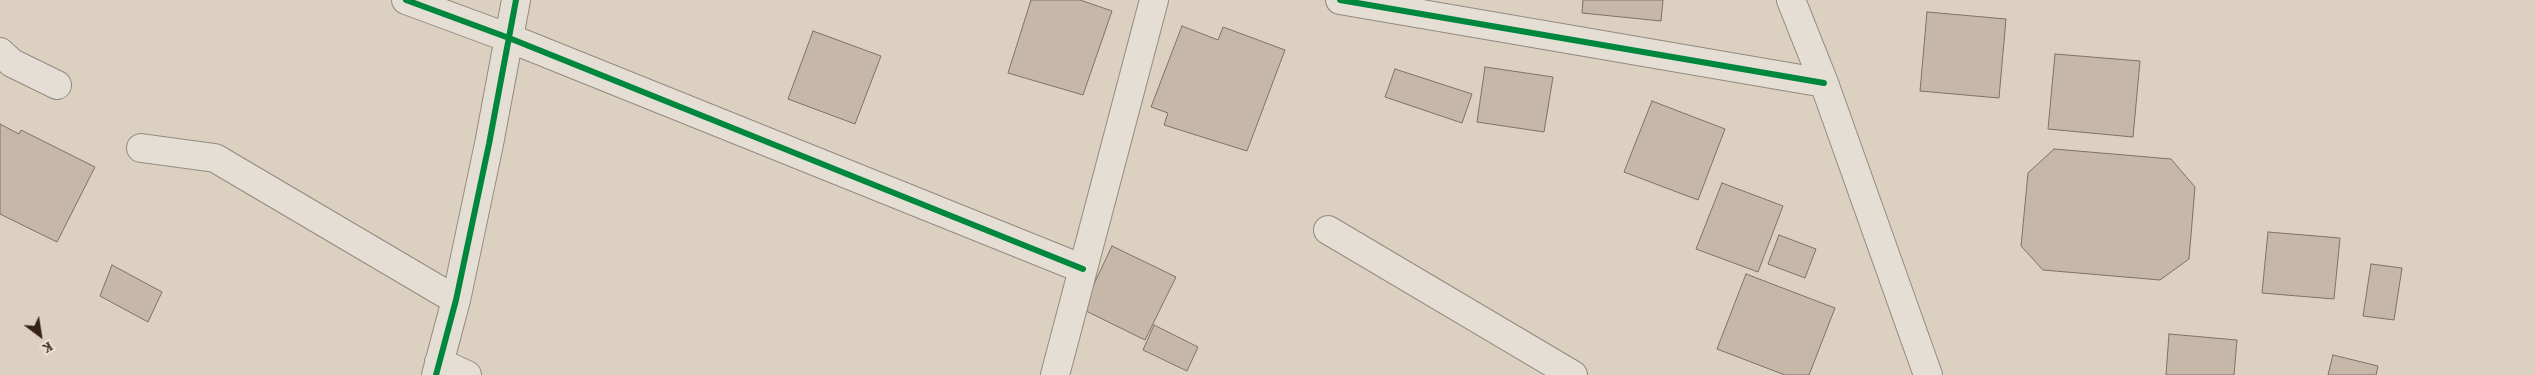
<!DOCTYPE html>
<html>
<head>
<meta charset="utf-8">
<style>
  body { margin:0 }
  #map { position:relative; width:2535px; height:375px; overflow:hidden; background:#dcd0c0; font-family:"Gentium Book Plus",serif }
  canvas { display:block }
  .north { position:absolute; left:15px; top:310px; width:50px; height:50px; -webkit-text-stroke:4px #efe2cf; paint-order:stroke; rotate:149deg; font-size:14px; font-weight:700; line-height:20px; text-align:center; color:#36211a }
  .north::after { content:''; display:block; margin:auto; width:18px; height:22px; background:#36211a; clip-path:polygon(50% 0,100% 100%,50% 72%,0 100%) }
</style>
</head>
<body>
<div id="map">
<canvas width="2535" height="375"></canvas>
<div class="north">K</div>
</div>
<script>
const ctx = document.querySelector('canvas').getContext('2d');
ctx.lineJoin = 'round';
function fillPath(path, color) {
  ctx.fillStyle = color;
  ctx.fill(path, 'evenodd');
}
function poly(rows) {
  const path = new Path2D();
  for (const r of rows) {
    path.moveTo(r[0], r[1]);
    for (let i = 2; i < r.length; i += 2) path.lineTo(r[i], r[i + 1]);
  }
  return path;
}
function strokePath(path, color, width, dash) {
  ctx.strokeStyle = color;
  ctx.lineWidth = width;
  ctx.lineCap = dash ? 'butt' : 'round';
  ctx.setLineDash(dash || []);
  ctx.stroke(path);
}
const building = poly([
  [1031,0,1080,0,1112,11,1083,95,1008,73,1031,0],
  [1583,0,1663,0,1661,21,1582,13,1583,0],
  [1927,12,2006,19,1999,98,1920,91,1927,12],
  [1182,26,1218,40,1223,27,1285,50,1247,151,1164,125,1168,113,1151,107,1182,26],
  [813,31,881,56,855,124,788,99,813,31],
  [2055,54,2140,61,2133,137,2048,129,2055,54],
  [1485,67,1553,77,1544,132,1477,122,1485,67],
  [1395,69,1472,94,1462,123,1385,97,1395,69],
  [1652,101,1725,129,1698,200,1624,172,1652,101],
  [0,124,19,134,21,130,95,167,57,242,0,214,0,124],
  [2054,149,2171,159,2195,187,2189,259,2160,280,2043,270,2021,246,2028,173,2054,149],
  [1722,183,1783,206,1758,272,1696,249,1722,183],
  [2268,232,2340,238,2334,299,2262,293,2268,232],
  [1779,235,1816,249,1805,278,1768,264,1779,235],
  [1112,246,1176,277,1145,340,1082,309,1112,246],
  [2371,264,2402,268,2394,320,2363,316,2371,264],
  [112,265,162,292,148,322,100,296,112,265],
  [1746,274,1835,308,1809,375,1785,375,1717,349,1746,274],
  [1154,325,1198,347,1187,371,1143,350,1154,325],
  [2169,334,2237,340,2234,375,2166,375,2169,334],
  [2333,355,2378,366,2376,375,2328,375,2333,355]
]);
fillPath(building, '#c7b7a9');
strokePath(building, '#7c726a', 1);
const minor = poly([
  [406,0,509,38,1083,269],
  [1340,0,1824,83],
  [1791,0,1824,83,1928,375],
  [0,52,12,63,57,85],
  [141,148,215,158,456,300],
  [1328,230,1573,375],
  [439,362,467,375],
  [436,375,456,300,489,144,516,0],
  [1055,375,1154,0]
]);
strokePath(minor, '#938a80', 30);
strokePath(minor, '#e4ded5', 28);
strokePath(poly([
  [406,0,509,38,1083,269],
  [1340,0,1824,83],
  [436,375,456,300,489,144,516,0]
]), '#00873e', 6);
</script>
</body>
</html>
